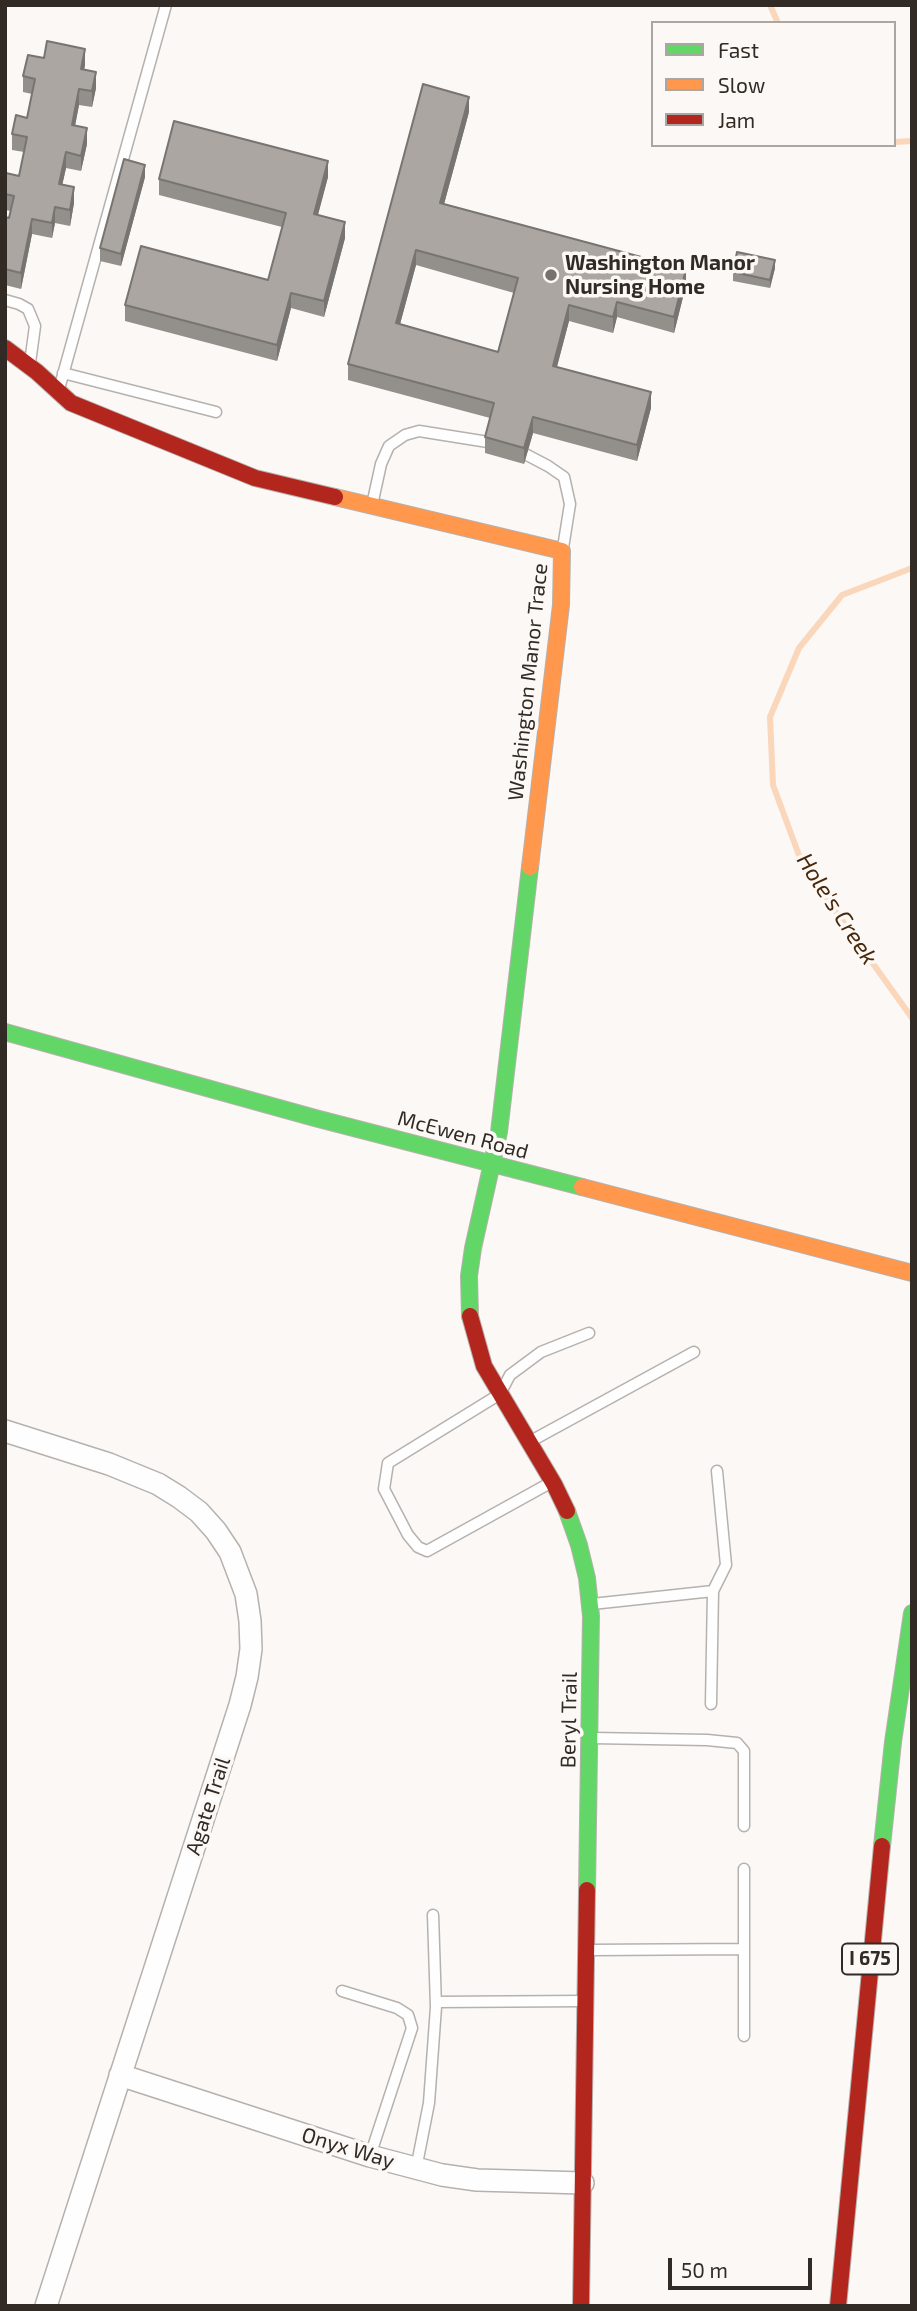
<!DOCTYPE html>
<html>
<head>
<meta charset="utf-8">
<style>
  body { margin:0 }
  #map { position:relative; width:917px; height:2311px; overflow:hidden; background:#fbf8f6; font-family:"Exo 2",sans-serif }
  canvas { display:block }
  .frame { position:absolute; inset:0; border:7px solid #322a24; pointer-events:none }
  .legend { position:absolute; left:651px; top:21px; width:245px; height:126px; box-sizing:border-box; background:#fcf8f5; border:2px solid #aba6a1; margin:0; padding:9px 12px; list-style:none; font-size:21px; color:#322a24 }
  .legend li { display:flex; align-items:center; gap:14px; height:35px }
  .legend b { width:35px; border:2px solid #aba6a1 }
  .scale { position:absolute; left:668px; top:2258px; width:144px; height:32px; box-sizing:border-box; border:4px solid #322a24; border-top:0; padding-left:9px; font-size:21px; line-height:24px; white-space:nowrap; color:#322a24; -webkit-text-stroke:5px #fcf8f5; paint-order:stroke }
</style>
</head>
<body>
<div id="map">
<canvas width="917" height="2311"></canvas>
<div class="frame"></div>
<ul class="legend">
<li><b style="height:9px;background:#63d668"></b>Fast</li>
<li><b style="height:9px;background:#ff974d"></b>Slow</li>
<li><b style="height:9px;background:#b3261e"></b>Jam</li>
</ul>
<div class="scale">50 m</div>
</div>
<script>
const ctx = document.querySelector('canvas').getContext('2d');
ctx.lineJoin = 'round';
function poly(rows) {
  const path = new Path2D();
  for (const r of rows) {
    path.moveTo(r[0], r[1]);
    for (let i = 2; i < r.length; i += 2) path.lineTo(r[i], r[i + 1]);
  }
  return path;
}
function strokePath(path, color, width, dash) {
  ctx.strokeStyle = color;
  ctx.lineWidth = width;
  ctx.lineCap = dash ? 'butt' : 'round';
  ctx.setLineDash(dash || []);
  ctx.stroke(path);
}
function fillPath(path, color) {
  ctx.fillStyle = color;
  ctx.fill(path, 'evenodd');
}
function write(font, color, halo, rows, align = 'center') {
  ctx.font = font + ' "Exo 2",sans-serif';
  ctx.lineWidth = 7;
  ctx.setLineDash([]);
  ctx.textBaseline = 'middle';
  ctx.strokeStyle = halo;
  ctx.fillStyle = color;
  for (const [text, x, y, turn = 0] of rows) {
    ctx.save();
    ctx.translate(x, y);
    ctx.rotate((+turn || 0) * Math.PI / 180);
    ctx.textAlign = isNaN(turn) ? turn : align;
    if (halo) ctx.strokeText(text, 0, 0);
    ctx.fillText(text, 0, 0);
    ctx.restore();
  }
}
strokePath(poly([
  [770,5,778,23],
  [894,142,912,141],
  [912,568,842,595,799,648,770,717,773,785,803,866,912,1018]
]), '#fad6bb', 6);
const lane = poly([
  [5,300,19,304,28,309,35,326,30,363],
  [63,373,216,412],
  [59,389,166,5],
  [527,455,548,466,564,477,570,504,563,548],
  [372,505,381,464,389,446,405,435,419,431,488,442],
  [531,1441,694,1352],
  [550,1483,427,1551,418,1547,408,1535,384,1489,388,1463,500,1394,510,1375,541,1352,589,1333],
  [713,1591,726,1565,717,1471],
  [592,1604,713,1591,711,1704],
  [592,1738,707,1740,737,1743,744,1751,744,1826],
  [744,1869,744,2036],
  [590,1950,744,1949],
  [342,1991,397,2008,408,2015,412,2028,370,2156],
  [436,2002,584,2001],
  [416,2169,429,2103,436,2007,433,1915]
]);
const street = poly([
  [5,1431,109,1464,158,1484,179,1497,199,1512,216,1531,230,1552,246,1594,250,1621,251,1649,247,1677,240,1705,46,2306],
  [120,2075,370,2156,442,2175,477,2180,583,2183]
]);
const fast = poly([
  [5,1032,315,1118,582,1187],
  [470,1316,469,1276,473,1248,499,1132,530,867],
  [567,1511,579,1545,587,1578,591,1616,587,1890],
  [882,1846,893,1742,912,1613]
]);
const slow = poly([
  [335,497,562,551,561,605,530,867],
  [582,1187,912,1273]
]);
const jam = poly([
  [5,348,37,372,71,403,255,478,335,497],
  [470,1316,484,1366,554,1484,567,1511],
  [581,2306,587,1890],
  [838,2306,882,1846]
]);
strokePath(lane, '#b6b1ad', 13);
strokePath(street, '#b6b1ad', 24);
strokePath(fast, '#b6b1ad', 18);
strokePath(slow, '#b6b1ad', 18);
strokePath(jam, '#b6b1ad', 18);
strokePath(lane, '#fefefe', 10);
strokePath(street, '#fefefe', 21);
strokePath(fast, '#63d668', 16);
strokePath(slow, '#ff974d', 16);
strokePath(jam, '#b3261e', 16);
fillPath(poly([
  [85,65,84,70,96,88,92,107,79,105,75,126,87,144,81,171,66,168,62,185,74,203,70,226,55,223,52,238,32,234,21,289,5,285,5,217,9,218,11,211,5,210,5,178,19,176,24,152,12,150,12,134,27,118,32,94,23,92,23,76],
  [469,112,444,204,686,285,674,333,617,317,613,333,569,321,557,367,651,408,637,461,533,433,524,464,485,453,485,437,490,418,348,380,348,364],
  [416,265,514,293,498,352,400,324],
  [145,177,121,266,100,261,100,248],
  [328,177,318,215,345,238,324,317,291,308,277,361,125,321,125,305,268,280,282,227,159,195,159,179],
  [775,268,770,288,733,281,733,272]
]), '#938f8b');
fillPath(poly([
  [85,49,85,65,81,85,81,69],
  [96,72,96,88,92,107,92,91],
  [79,89,79,105,72,141,72,125],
  [469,97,469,112,440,219,440,203],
  [87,128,87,144,81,171,81,156],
  [66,152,66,168,59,200,59,184],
  [328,161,328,177,314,229,314,214],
  [145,165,145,177,121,266,121,254],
  [74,187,74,203,70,226,70,210],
  [55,207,55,223,52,238,52,223],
  [32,219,32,234,21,289,21,273],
  [345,222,345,238,324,317,324,301],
  [416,250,416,265,396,339,396,323],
  [775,260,775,268,770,288,770,280],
  [686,269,686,285,674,333,674,317],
  [291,293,291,308,277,361,277,345],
  [617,302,617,317,613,333,613,317],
  [569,305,569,321,553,381,553,366],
  [651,392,651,408,637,461,637,445],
  [533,417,533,433,524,464,524,448]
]), '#787471');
const building = poly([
  [47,41,85,49,81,69,96,72,92,91,79,89,72,125,87,128,81,156,66,152,59,184,74,187,70,210,55,207,52,223,32,219,21,273,5,269,5,217,9,218,14,196,5,194,5,178,6,173,19,176,27,137,12,134,16,115,27,118,35,79,23,76,28,55,44,58,47,41],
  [423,84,469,97,440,203,686,269,674,317,617,302,613,317,569,305,553,366,651,392,637,445,533,417,524,448,485,437,494,403,348,364,423,84],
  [416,250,518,278,498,352,396,323,416,250],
  [174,121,328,161,314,214,345,222,324,301,291,293,277,345,125,305,141,246,268,280,286,213,159,179,174,121],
  [124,159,145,165,121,254,100,248,124,159],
  [737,252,775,260,770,280,733,272,737,252]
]);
fillPath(building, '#aba6a2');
strokePath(building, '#787471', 2);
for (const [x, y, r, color] of [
  [551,275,7,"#78726e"]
]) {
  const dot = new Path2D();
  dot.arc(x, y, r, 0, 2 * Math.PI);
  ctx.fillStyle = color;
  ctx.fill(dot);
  strokePath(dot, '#fcf8f5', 2.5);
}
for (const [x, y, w] of [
  [870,1959,56]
]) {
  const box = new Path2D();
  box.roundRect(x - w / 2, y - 15.5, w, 31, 5);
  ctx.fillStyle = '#fcf8f5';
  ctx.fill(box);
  strokePath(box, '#322a24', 2);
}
write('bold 19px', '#322a24', null, [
  ["I 675",870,1959]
]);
write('bold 21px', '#322a24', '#fcf8f5', [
  ["Washington Manor",565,263],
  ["Nursing Home",565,287]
], 'left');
write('21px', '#322a24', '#fcf8f5', [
  ["Washington Manor Trace",528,682,-84],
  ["McEwen Road",463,1135,15],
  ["Beryl Trail",569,1720,-89],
  ["Agate Trail",208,1806,-72],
  ["Onyx Way",348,2148,17]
]);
write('italic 23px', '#48280b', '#fcf8f5', [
  ["Hole's Creek",837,909,57]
]);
</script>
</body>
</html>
